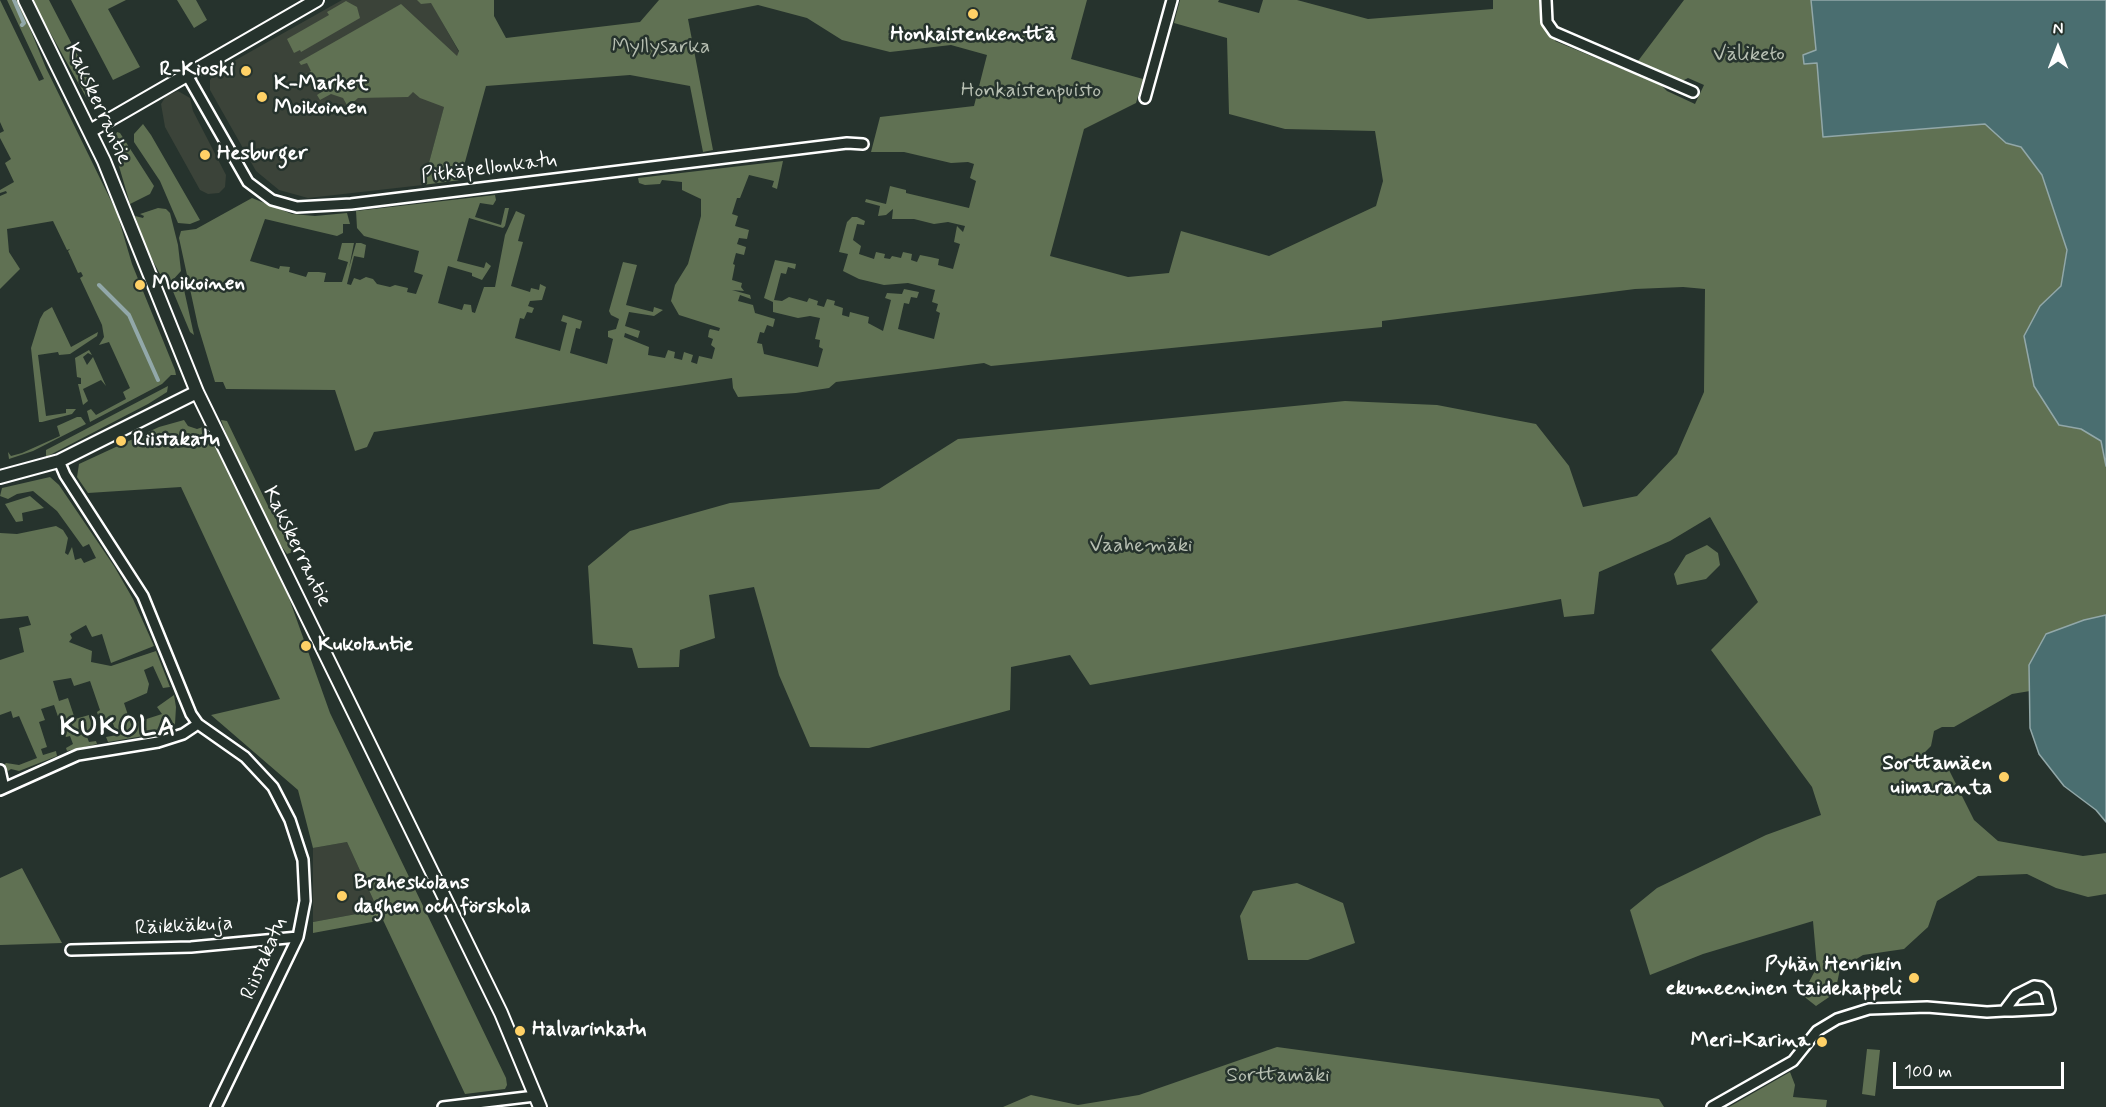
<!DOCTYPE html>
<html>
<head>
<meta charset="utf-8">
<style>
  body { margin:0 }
  #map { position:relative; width:2106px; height:1107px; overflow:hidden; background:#26332d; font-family:Mynerve,sans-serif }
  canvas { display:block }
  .north { position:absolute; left:2028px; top:18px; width:60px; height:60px; -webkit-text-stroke:4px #26332d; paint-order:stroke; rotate:0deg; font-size:16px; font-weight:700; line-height:24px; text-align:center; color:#fff }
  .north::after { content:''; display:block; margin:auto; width:21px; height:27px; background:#fff; clip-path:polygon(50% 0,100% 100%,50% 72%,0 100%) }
  .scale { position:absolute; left:1893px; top:1062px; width:171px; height:27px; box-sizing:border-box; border:3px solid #fff; border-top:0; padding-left:8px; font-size:18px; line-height:21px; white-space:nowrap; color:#fff; -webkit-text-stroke:4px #26332d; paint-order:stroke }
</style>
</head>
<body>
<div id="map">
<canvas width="2106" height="1107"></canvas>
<div class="north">N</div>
<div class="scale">100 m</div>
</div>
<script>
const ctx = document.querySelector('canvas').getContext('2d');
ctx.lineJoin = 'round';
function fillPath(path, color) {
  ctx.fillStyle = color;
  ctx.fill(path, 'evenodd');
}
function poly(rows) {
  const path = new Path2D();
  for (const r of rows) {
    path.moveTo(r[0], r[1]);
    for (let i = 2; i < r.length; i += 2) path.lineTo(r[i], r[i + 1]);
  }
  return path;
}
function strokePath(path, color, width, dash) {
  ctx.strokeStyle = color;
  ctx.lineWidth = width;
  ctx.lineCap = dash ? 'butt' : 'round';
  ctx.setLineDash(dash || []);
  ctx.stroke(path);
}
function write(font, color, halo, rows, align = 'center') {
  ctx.font = font + ' Mynerve,sans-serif';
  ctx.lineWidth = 5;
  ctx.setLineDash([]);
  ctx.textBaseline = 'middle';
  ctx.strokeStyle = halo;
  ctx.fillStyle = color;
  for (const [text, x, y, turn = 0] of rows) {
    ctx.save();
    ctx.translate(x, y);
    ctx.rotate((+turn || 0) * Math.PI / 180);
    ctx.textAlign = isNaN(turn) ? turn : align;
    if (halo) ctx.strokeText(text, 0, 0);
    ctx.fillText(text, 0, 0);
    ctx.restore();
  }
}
fillPath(poly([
  [342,0,430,0,459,52,423,185,308,198,279,190,256,171,210,90,210,80,218,70],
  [178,91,190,98,193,111,226,175,225,187,219,193,208,194,200,190,165,127,161,104,166,96],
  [347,842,378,910,313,922,313,848]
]), '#3b4339');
fillPath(poly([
  [0,0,39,81,44,79,7,0,17,0,24,14,46,68,117,213,132,264,175,370,176,375,171,375,162,384,90,422,87,411,91,409,96,415,126,399,123,392,130,388,109,342,99,345,104,337,102,325,80,278,83,276,81,272,78,273,68,251,70,249,67,250,53,221,7,229,9,252,20,269,0,289,0,196,7,193,6,191,0,193,0,190,14,182,5,163,11,159,0,138,0,133,4,131,0,122],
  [32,0,49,0,104,106,92,103,86,97],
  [71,0,126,0,108,9,140,67,113,80],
  [177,0,196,0,207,20,194,28],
  [417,0,494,0,494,16,506,38,640,22,659,0,1087,0,1071,59,1143,79,1136,103,1084,129,1050,256,1128,277,1169,273,1181,231,1269,256,1376,206,1383,181,1375,131,1285,129,1229,114,1227,38,1174,23,1180,0,1219,0,1218,2,1259,13,1263,0,1297,0,1368,19,1493,9,1493,0,1540,0,1542,23,1556,38,1555,41,1661,85,1667,91,1695,104,1704,85,1688,78,1682,81,1638,61,1684,0,1814,0,1816,50,1803,55,1817,62,1824,136,1985,123,2006,143,2021,147,2042,175,2067,250,2061,286,2040,306,2059,425,2081,429,2101,441,2106,466,2106,615,2084,620,2029,665,2030,691,2012,694,1954,727,1942,727,1934,731,1931,746,1920,757,1927,763,1948,768,1974,820,1998,841,2083,856,2106,853,2106,894,2088,897,2056,888,2027,874,1978,876,1937,901,1928,927,1904,949,1863,955,1840,969,1835,993,1816,1006,1802,995,1817,967,1813,921,1703,954,1650,975,1630,910,1657,888,1766,835,1821,815,1812,787,1711,650,1758,602,1710,517,1670,541,1599,572,1594,614,1564,617,1561,599,1090,685,1070,655,1011,667,1010,710,869,748,810,747,779,675,754,587,709,595,715,638,680,650,679,667,638,668,632,648,593,644,588,566,630,531,730,503,879,489,958,439,1345,401,1437,405,1536,424,1569,466,1583,507,1637,496,1677,454,1704,392,1705,289,1683,287,1635,289,1382,321,1382,327,991,366,984,363,836,382,829,388,796,393,738,397,733,388,732,378,374,432,367,447,355,451,335,390,226,389,223,382,215,382,198,326,179,238,181,231,196,229,252,198,292,214,315,216,347,213,350,224,343,224,343,233,337,236,265,219,250,261,279,269,280,266,290,267,289,272,306,277,308,272,319,272,326,273,324,282,342,282,348,262,338,259,342,243,354,243,349,268,356,243,361,243,366,245,364,258,354,256,347,284,351,285,354,278,360,280,366,277,373,279,377,284,390,287,395,285,408,288,407,292,416,294,423,275,414,272,419,251,364,236,357,228,356,211,495,195,496,200,493,205,480,203,475,217,501,225,505,208,509,208,505,226,503,228,469,218,457,261,484,268,486,262,491,266,482,280,472,276,472,273,448,266,438,303,462,310,464,304,471,305,472,312,475,313,484,287,495,287,505,235,516,211,525,215,518,241,523,242,511,286,530,292,531,288,539,290,540,284,546,287,542,300,530,301,528,306,534,308,532,313,527,312,524,319,520,318,515,338,560,351,567,323,561,321,563,315,582,321,580,329,576,328,570,353,607,364,613,339,608,337,608,331,616,329,619,319,611,315,609,311,623,262,637,265,626,305,653,312,654,307,663,310,654,316,629,312,625,326,640,331,638,338,625,333,624,337,649,347,648,355,665,358,668,350,675,352,674,358,682,360,684,352,693,355,691,362,697,364,699,356,712,359,715,348,711,345,713,339,708,337,709,331,710,329,719,331,720,328,679,315,671,301,675,285,688,264,701,216,701,199,682,190,682,182,662,180,660,184,645,185,639,183,638,178,783,161,777,189,772,187,774,181,749,175,740,198,737,198,732,214,738,216,735,226,749,230,747,239,739,238,737,244,746,247,744,255,736,253,733,264,735,265,732,280,742,283,741,287,744,291,732,290,750,295,751,299,740,295,738,301,753,305,755,313,775,319,773,327,767,325,764,333,760,332,757,343,762,344,764,354,818,367,823,349,819,347,820,340,815,339,820,318,810,316,798,318,773,312,773,302,764,298,775,260,796,264,795,269,788,267,786,274,781,273,774,300,782,301,789,297,807,302,809,298,818,301,817,305,824,307,827,299,835,301,834,305,843,308,842,315,849,317,850,312,869,317,868,323,883,331,891,300,885,298,887,293,902,294,904,289,919,292,917,298,911,297,909,304,904,303,898,329,934,339,940,313,936,311,938,304,932,302,935,290,908,283,884,285,859,279,843,271,848,254,839,252,847,222,852,217,857,217,865,221,864,225,857,224,853,240,861,246,859,254,874,259,876,252,885,254,884,258,890,259,892,256,901,258,903,252,912,254,911,260,917,262,920,255,930,257,939,259,938,265,953,269,960,244,954,242,957,226,963,232,965,226,948,222,934,224,914,219,892,219,893,209,886,215,878,216,880,206,865,202,866,199,886,204,890,186,906,190,906,193,969,208,976,181,970,178,974,164,968,162,951,163,904,152,871,152,880,117,974,106,987,55,951,45,890,52,842,40,807,18,758,5,688,19,713,150,703,152,690,86,630,75,486,86,460,180,423,185,444,107,420,98,413,92,408,97,358,98,348,107,343,98,331,94,320,100,317,95,323,91,316,79,310,81,306,74,311,71,307,63,301,65,299,62,401,4,457,56,459,51,431,3,421,4],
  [346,1,357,7,360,18,301,52,300,50,294,53,287,39,329,15,327,12],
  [143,124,151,135,200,220,190,224,178,223,160,181,134,142,134,134],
  [117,132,120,133,154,186,150,194,130,204,114,149,114,139],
  [158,208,166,209,170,213,178,245,181,271,171,282,168,274,160,274,148,252,135,216,143,218,144,216,140,214],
  [183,280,183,285,194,335,190,332,172,289],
  [52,307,71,347,98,332,97,336,70,354,59,355,58,352,38,355,46,416,66,413,66,409,76,409,72,414,42,422,39,422,31,348,40,319,44,312],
  [89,350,92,355,88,353,83,357,87,365,93,357,106,386,101,380,83,389,88,401,83,405,78,384,81,384,81,378,77,377,75,358],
  [168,386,167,392,148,404,46,457,46,450],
  [77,417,81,417,86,424,33,451,9,459,8,452,11,456,22,453,60,436,57,426],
  [184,420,188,426,197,429,206,426,284,584,330,713,506,1078,507,1085,505,1089,465,1094,383,920,313,933,313,922,378,910,347,842,313,848,298,790,211,715,280,699,181,487,88,493,77,477,79,464,159,427],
  [221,420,227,421,269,508,295,549,293,552,287,554,268,527,240,470],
  [50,477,59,485,114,566,133,599,154,646,111,663,102,634,92,637,86,625,70,634,72,638,69,642,92,651,91,662,111,666,156,651,170,687,163,688,153,666,144,670,149,684,147,693,124,703,131,724,162,714,157,707,174,695,176,707,175,724,174,728,161,733,108,742,106,737,117,735,112,721,101,725,97,712,100,710,90,681,74,686,71,678,53,681,59,701,68,698,75,719,89,715,92,722,96,720,96,728,85,732,89,742,96,741,97,744,67,751,66,748,73,744,70,736,66,737,64,734,54,705,41,709,45,720,39,722,47,747,41,749,43,755,56,751,57,756,19,771,11,769,8,771,3,766,6,763,19,765,37,758,19,716,13,718,11,711,0,715,0,660,24,652,19,628,31,625,28,616,0,619,0,533,17,534,56,526,63,530,68,538,65,553,68,555,72,547,75,560,81,558,84,563,96,558,89,544,83,547,57,511,33,491,17,494,8,499,0,496,2,488],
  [30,496,44,508,22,513,23,521,16,522,5,504],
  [1707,545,1718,553,1720,565,1706,579,1677,585,1674,574,1686,555],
  [22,868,62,943,0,945,0,878],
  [1297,883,1343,903,1355,943,1308,960,1248,960,1240,916,1253,891],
  [1277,1047,1659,1099,1664,1107,1003,1107,1031,1095,1078,1105,1139,1095],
  [1867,1049,1880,1050,1875,1096,1862,1094],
  [1790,1072,1795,1085,1793,1097,1827,1100,1826,1107,1729,1107]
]), '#607153');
const water = poly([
  [1811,0,2106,0,2106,466,2101,441,2081,429,2059,425,2034,386,2024,336,2040,306,2061,286,2067,250,2042,175,2021,147,2006,143,1985,124,1823,137,1817,63,1804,64,1803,55,1816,50,1811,0],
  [2106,615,2106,822,2096,810,2064,786,2039,754,2030,728,2029,665,2046,634,2084,620,2106,615]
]);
fillPath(water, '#4a6e70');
strokePath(water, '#92a8a9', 1.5);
strokePath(poly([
  [14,0,24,23,22,25],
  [99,285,129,315,158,380]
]), '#92a8a9', 4);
const street = poly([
  [1546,0,1547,22,1554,32,1693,92],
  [187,75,248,182,272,200,297,207,351,204,847,143,863,144],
  [1145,98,1172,0],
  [59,461,65,475,143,596,191,714,198,724,245,757,273,787,290,820,303,860,305,901,298,937,216,1107],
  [0,770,4,788],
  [0,790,78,755,158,742,183,734,198,724],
  [71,950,191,947,298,937],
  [443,1107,535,1096],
  [1712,1107,1793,1061,1817,1031,1837,1019,1869,1009,1927,1007,1987,1012,2004,1011,2012,1011,2050,1009,2046,992,2041,987,2034,986,2016,995,2004,1011]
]);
const secondary = poly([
  [25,0,104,161,197,392,501,1013,540,1107],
  [90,131,317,0],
  [0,477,59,461,197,392]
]);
strokePath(street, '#fff', 14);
strokePath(secondary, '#fff', 16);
strokePath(street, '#26332d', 9);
strokePath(secondary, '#26332d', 12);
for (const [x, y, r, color] of [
  [973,14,6,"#ffd166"],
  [246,71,6,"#ffd166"],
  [262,97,6,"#ffd166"],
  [205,155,6,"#ffd166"],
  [140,285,6,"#ffd166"],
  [121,441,6,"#ffd166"],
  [306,646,6,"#ffd166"],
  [2004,777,6,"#ffd166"],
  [342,896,6,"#ffd166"],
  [1914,978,6,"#ffd166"],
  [520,1031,6,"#ffd166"],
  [1822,1042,6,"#ffd166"]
]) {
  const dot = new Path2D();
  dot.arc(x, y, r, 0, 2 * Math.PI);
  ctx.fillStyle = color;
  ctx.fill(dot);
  strokePath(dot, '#26332d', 2);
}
write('bold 21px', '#fff', '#26332d', [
  ["Honkaistenkenttä",973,36,"center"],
  ["R-Kioski",234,71,"right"],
  ["K-Market",274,85],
  ["Moikoinen",274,109],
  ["Hesburger",217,155],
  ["Moikoinen",152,285],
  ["Riistakatu",133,441],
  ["Kukolantie",318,646],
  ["Sorttamäen",1992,765,"right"],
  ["uimaranta",1992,789,"right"],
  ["Braheskolans",354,884],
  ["daghem och förskola",354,908],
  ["Pyhän Henrikin",1902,966,"right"],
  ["ekumeeninen taidekappeli",1902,990,"right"],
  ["Halvarinkatu",532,1031],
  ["Meri-Karina",1810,1042,"right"]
], 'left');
write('21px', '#b7bfb2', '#26332d', [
  ["Myllysarka",661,48],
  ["Väliketo",1749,56],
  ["Honkaistenpuisto",1031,92],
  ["Vaahemäki",1141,547],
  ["Sorttamäki",1278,1077]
]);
write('21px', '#fff', '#26332d', [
  ["Kakskerrantie",97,104,65],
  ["Pitkäpellonkatu",489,169,-7],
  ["Kakskerrantie",296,547,64],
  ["Räikkäkuja",184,927,-3],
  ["Riistakatu",265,959,-67]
]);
ctx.letterSpacing = '1.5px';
write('bold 27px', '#fff', '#26332d', [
  ["KUKOLA",118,729]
]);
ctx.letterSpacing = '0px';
</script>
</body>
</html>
